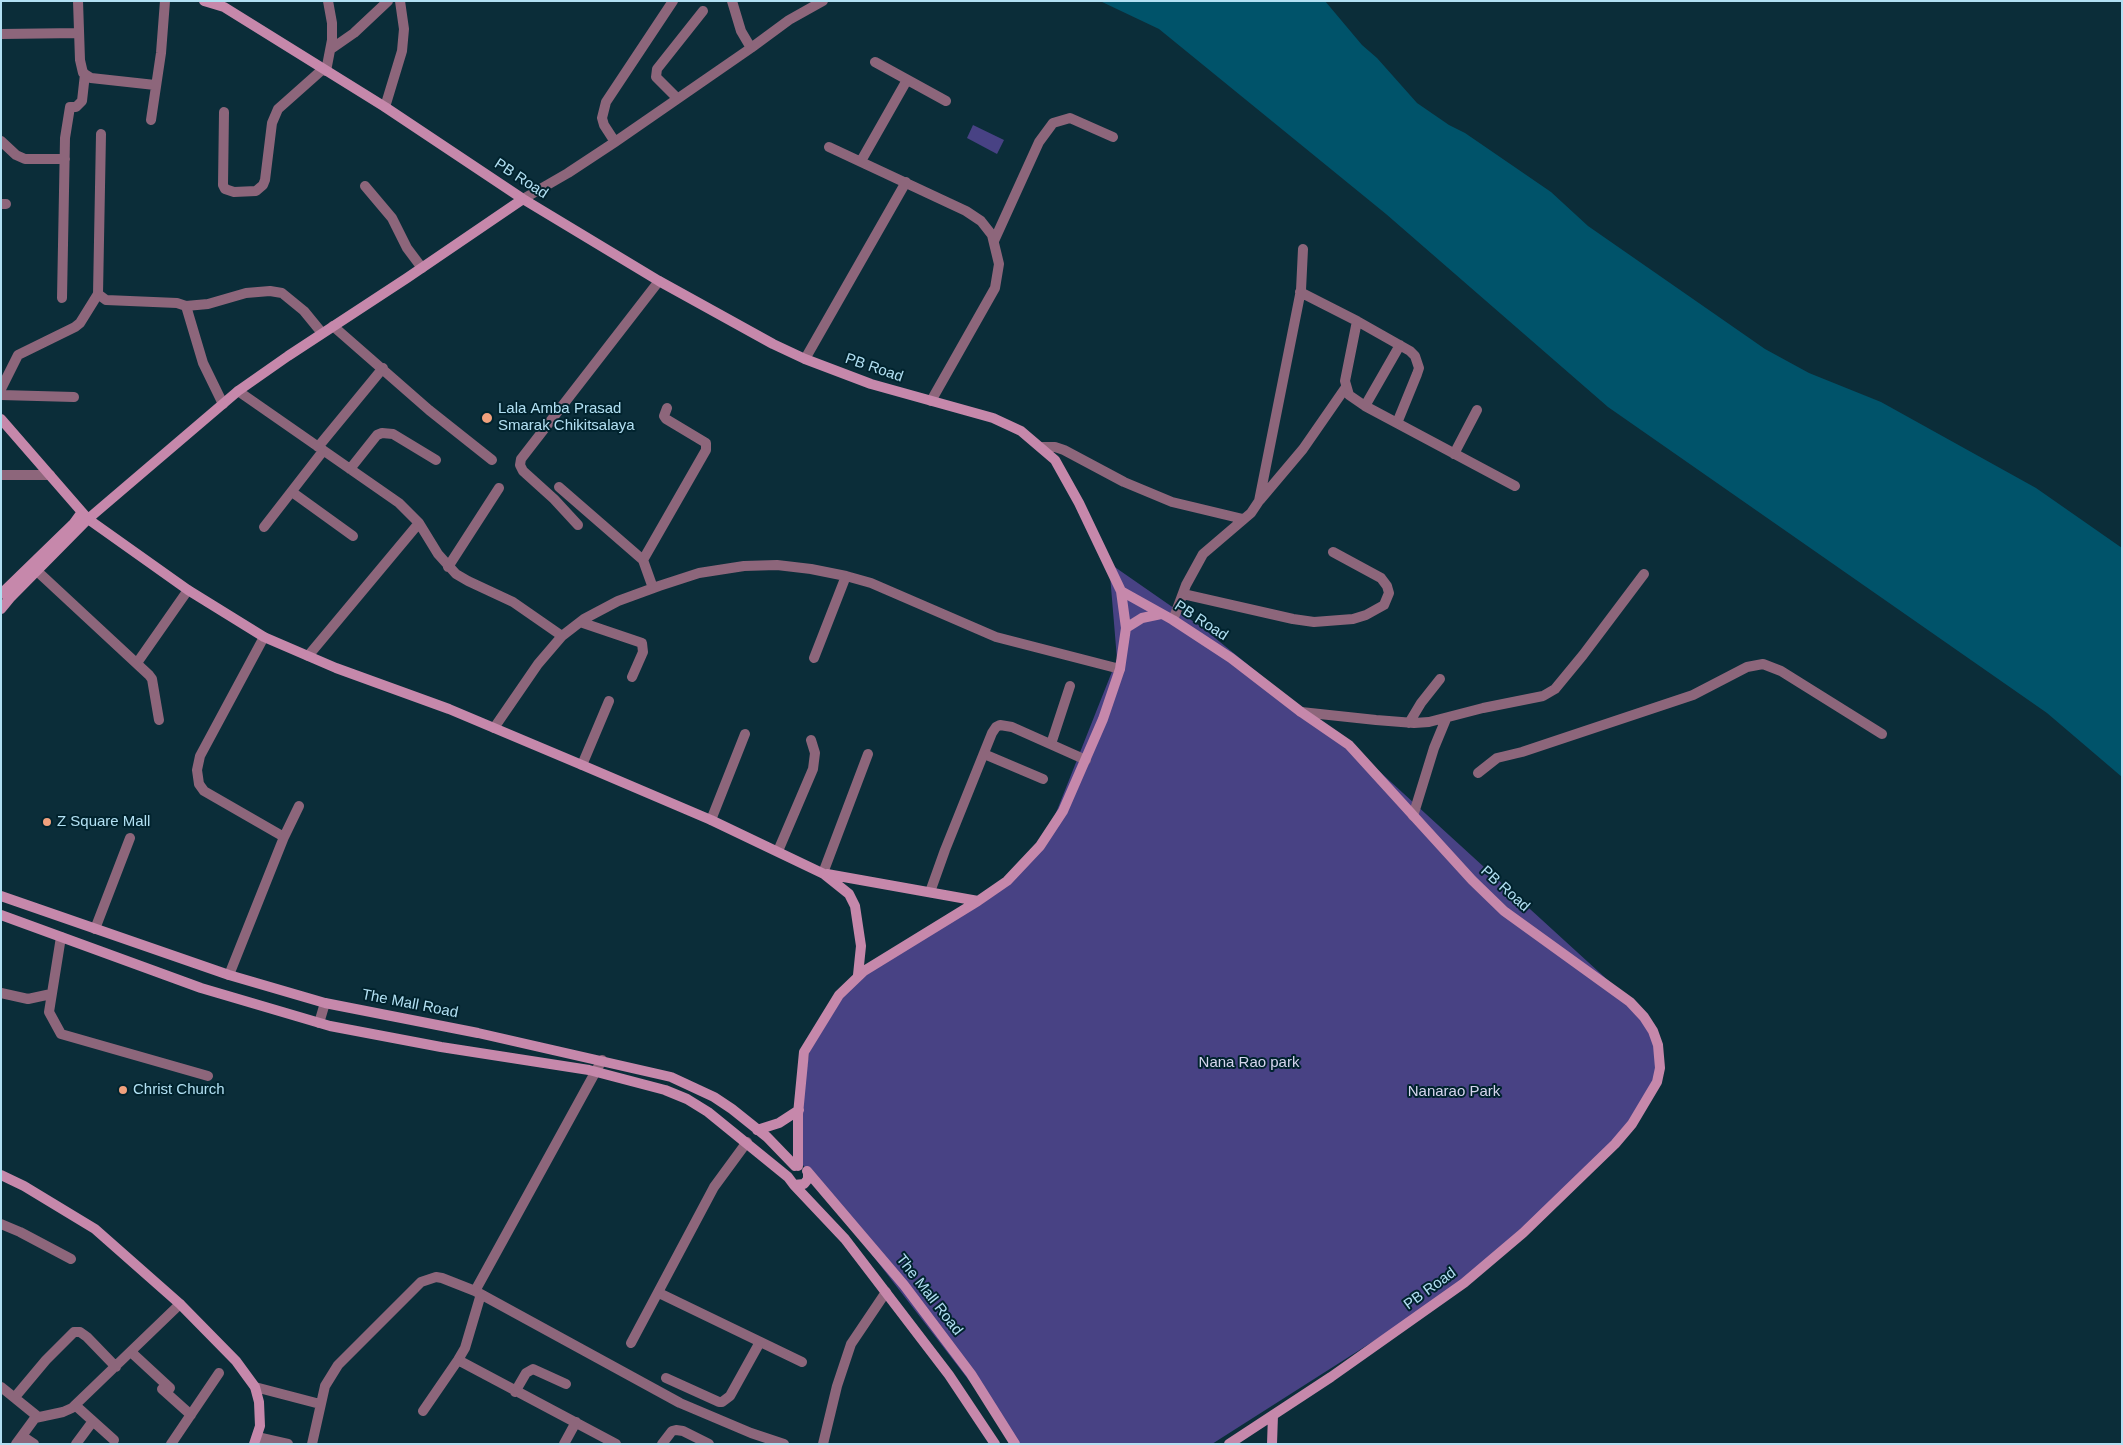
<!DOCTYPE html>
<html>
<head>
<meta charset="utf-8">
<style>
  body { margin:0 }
  #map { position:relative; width:2123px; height:1445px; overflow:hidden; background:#0b2d39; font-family:Arial,sans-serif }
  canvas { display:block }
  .frame { position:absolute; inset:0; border:2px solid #b2e0f3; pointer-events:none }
</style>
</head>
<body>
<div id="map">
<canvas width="2123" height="1445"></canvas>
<div class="frame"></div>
</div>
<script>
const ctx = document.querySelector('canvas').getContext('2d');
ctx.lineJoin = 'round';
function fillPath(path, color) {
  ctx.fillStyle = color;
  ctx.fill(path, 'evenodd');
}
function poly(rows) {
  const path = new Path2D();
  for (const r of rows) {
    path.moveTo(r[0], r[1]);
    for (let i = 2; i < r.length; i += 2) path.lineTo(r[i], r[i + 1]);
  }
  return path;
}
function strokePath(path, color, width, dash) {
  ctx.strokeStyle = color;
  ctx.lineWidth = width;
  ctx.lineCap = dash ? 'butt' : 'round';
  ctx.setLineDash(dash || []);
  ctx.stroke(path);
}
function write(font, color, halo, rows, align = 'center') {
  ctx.font = font + ' Arial,sans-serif';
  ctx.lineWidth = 4;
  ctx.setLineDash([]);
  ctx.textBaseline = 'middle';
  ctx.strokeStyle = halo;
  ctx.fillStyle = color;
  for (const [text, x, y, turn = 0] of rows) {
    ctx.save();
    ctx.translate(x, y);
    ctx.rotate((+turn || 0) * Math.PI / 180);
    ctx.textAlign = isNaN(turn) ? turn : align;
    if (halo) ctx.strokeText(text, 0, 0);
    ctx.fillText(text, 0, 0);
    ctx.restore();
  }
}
fillPath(poly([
  [973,125,1004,140,997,154,967,138],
  [1109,563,1204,629,1380,772,1646,1015,1662,1077,1598,1166,1468,1281,1212,1444,1018,1444,803,1165,800,1109,811,1041,843,991,907,946,1009,880,1050,828,1117,659]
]), '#484284');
fillPath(poly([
  [1100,1,1325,1,1362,45,1377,58,1417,103,1449,125,1465,133,1551,192,1588,226,1765,349,1809,373,1881,402,2036,488,2122,548,2122,777,2047,713,1608,407,1386,214,1159,29]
]), '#00536a');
strokePath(poly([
  [78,1,80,60,83,73,91,78,155,85],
  [732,1,741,31,751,48],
  [1,34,79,33],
  [331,49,354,33,388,1],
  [875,62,946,101],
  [326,71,332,40,332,23,328,1],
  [677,98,656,77,657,69,703,11],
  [385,107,402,51,404,29,400,1],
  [224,112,223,185,225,189,234,192,256,191,263,185,265,180,272,123,278,109,323,69],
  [151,120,161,53,165,1],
  [1,141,16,155,25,159,65,159],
  [615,142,604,125,602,118,606,102,673,1],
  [829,147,966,211,981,221,992,235,999,264,995,288,931,401],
  [861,161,907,80],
  [365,186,392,218,407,248,422,268],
  [523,199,568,173,615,142,751,48,789,20,823,1],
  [1,204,6,204],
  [994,241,1039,142,1053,123,1070,118,1113,137],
  [1300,292,1357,321,1410,351,1415,356,1419,368,1417,374,1397,423],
  [98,294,106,300,177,303,186,306,203,363,223,404],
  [62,298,65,138,70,107,76,107,82,101,85,74],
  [186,306,208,304,246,293,270,291,282,293,304,311,322,333],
  [1357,321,1345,381,1349,395,1365,406,1515,486],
  [333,326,429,410,492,460],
  [805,359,906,182],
  [1,389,18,355,75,327,80,323,98,294,101,134],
  [238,391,399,503,419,523,308,656],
  [1,395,74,397],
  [1365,406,1400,345],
  [318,447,383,368],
  [1043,447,1055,447,1064,450,1124,482,1172,502,1243,519],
  [1454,454,1477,410],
  [350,469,377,435,382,433,393,434,436,460],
  [1,475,50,475],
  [559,487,643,560],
  [292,492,353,536],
  [1260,500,1303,449,1346,387],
  [419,523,438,554,456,574,468,581,513,602,562,636],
  [578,525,554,499,523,471,520,465,521,459,659,281],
  [264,527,323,451],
  [448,567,499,488],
  [37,571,149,675,152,679,159,720],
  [653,588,643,560,706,450,706,443,666,419,664,416,667,408],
  [1183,594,1293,619,1314,622,1353,619,1366,615,1384,605,1389,593,1387,586,1381,578,1333,552],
  [1173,620,1186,585,1203,554,1251,513,1259,501,1301,290,1303,249],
  [580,622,642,643,643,652,632,677],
  [264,637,200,756,197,770,199,784,204,791,284,837],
  [814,658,846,576],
  [137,663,188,590],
  [1301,712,1376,720,1414,723,1429,722,1483,708,1543,696,1555,689,1583,655,1644,574],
  [1409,723,1421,703,1440,679],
  [494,728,538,664,562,636,584,619,618,601,659,586,699,573,744,566,777,565,811,569,846,576,871,583,996,637,1120,669],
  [1051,744,1070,686],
  [984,754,1043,779],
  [582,765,609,701],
  [1478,773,1497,758,1522,752,1693,695,1747,667,1763,664,1781,671,1882,734],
  [1413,816,1434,748,1446,719],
  [711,820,745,734],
  [778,851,813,769,815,753,811,740],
  [823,873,868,754],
  [930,892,945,850,992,733,996,727,1000,725,1012,727,1086,760],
  [95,929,130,838],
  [61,937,49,1012,61,1034,208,1076],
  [229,975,284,837,299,806],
  [1,993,28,999,51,994],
  [319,1023,325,1003],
  [1,1224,20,1232,71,1259],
  [475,1291,602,1060],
  [659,1293,802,1362],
  [631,1343,714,1187,747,1142],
  [131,1352,170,1388],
  [458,1360,616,1444],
  [666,1378,719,1402,722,1402,730,1396,760,1342],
  [1,1387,37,1416],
  [255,1387,320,1404],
  [162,1389,191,1415],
  [515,1392,526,1373,533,1369,566,1384],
  [15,1397,46,1360,74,1332,80,1332,87,1337,116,1367],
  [75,1405,114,1440],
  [423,1411,458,1360,465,1348,481,1294],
  [22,1436,34,1444],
  [257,1437,288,1444],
  [16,1444,35,1418,63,1412,72,1408,180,1304],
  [76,1444,93,1421],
  [171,1444,219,1373],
  [312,1444,325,1386,338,1365,421,1282,436,1277,442,1278,475,1291,680,1403,751,1433,784,1444],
  [564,1444,576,1422],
  [662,1444,672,1431,676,1430,683,1431,709,1444],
  [823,1444,837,1386,851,1344,886,1292]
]), '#8d667b', 10);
strokePath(poly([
  [204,1,224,7,385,107,523,199,659,281,773,344,805,359,871,384,993,418,1021,431,1055,460,1079,503,1121,591,1173,620,1231,658,1301,712,1349,745,1472,880,1504,911,1630,1002,1644,1017,1653,1031,1658,1045,1660,1068,1657,1082,1632,1124,1615,1144,1523,1233,1464,1283,1331,1377,1229,1444],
  [1,419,88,519,188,590,264,637,336,668,449,709,582,765,711,820,824,874,849,894,855,906,861,946,858,975],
  [1,594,74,523,82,512],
  [1,609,10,598,88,519,238,391,288,356,407,278,523,199],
  [1126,628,1142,618,1161,614],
  [827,874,978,901],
  [1,896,229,975,325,1003,478,1033,671,1077,714,1097,732,1109,767,1137,795,1166],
  [1,915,201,988,330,1026,441,1047,589,1070,665,1090,687,1099,708,1112,788,1177,794,1185,804,1184,808,1179,808,1173],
  [757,1130,779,1123,799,1110],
  [798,1166,798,1114,804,1052,839,995,864,971,978,901,1007,881,1040,846,1063,811,1103,719,1120,669,1126,628,1121,591],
  [807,1171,904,1285,971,1374,1015,1444],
  [1,1175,24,1186,95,1229,180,1304,236,1361,255,1387,259,1402,260,1426,254,1444],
  [794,1185,845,1239,949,1375,995,1444],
  [1272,1444,1273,1415]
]), '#c688ab', 10);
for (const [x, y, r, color] of [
  [487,418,6,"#f1a17d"],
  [47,822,5,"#f1a17d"],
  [123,1090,5,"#f1a17d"]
]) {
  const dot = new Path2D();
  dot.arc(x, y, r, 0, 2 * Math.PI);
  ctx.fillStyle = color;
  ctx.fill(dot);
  strokePath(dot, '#01232e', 2);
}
write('15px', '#b2e0f3', '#01232e', [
  ["PB Road",521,179,33],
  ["PB Road",874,368,19],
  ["PB Road",1201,621,33],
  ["PB Road",1505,889,42],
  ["The Mall Road",410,1004,11],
  ["PB Road",1430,1289,-36],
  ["The Mall Road",929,1295,52]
]);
write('15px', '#b2e0f3', '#01232e', [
  ["Lala Amba Prasad",498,409],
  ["Smarak Chikitsalaya",498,426],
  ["Z Square Mall",57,822],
  ["Christ Church",133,1090]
], 'left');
write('15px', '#d6d6ee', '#01232e', [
  ["Nana Rao park",1249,1063],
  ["Nanarao Park",1454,1092]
]);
</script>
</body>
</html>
